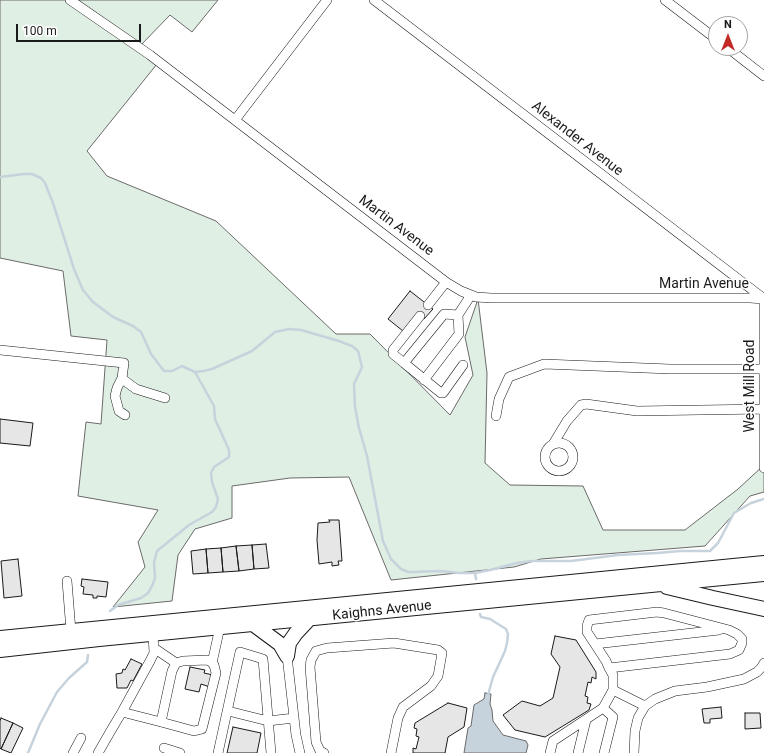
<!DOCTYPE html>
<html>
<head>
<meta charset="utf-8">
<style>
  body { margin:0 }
  #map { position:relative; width:764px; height:753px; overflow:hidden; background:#fff; font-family:Roboto,sans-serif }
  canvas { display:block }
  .north { position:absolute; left:708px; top:16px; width:40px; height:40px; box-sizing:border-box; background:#fff; border:1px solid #a3a3a3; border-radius:50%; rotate:0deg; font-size:11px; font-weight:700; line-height:16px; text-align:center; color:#1a1a1a }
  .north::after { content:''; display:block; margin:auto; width:14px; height:18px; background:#c62828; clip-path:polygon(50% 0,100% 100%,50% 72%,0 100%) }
  .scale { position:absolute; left:16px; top:24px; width:125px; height:18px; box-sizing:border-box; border:2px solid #1a1a1a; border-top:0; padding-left:5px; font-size:12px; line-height:14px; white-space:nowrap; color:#1a1a1a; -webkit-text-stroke:3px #fff; paint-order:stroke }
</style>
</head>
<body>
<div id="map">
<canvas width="764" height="753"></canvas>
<div class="north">N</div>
<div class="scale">100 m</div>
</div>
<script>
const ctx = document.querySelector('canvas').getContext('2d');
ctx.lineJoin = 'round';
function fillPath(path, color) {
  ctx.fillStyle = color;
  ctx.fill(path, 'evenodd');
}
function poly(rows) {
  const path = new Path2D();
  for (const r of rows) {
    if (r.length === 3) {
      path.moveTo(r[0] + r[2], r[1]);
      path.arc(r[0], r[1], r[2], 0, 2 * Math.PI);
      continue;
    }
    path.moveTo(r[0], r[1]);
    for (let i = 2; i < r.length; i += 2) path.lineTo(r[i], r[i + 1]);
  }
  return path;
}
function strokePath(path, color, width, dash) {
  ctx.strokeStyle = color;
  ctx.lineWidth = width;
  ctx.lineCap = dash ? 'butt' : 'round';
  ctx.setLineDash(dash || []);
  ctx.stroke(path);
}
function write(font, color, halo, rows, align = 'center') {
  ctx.font = font + ' Roboto,sans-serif';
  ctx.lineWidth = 3;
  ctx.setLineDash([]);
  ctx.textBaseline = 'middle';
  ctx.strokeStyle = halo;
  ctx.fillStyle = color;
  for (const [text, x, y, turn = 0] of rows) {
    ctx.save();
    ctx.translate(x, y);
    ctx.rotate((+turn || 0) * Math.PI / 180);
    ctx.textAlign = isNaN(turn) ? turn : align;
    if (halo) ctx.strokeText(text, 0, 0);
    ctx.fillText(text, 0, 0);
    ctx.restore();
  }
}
const green = poly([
  [0,0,218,0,192,32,170,15,140,46,157,64,87,151,107,176,216,221,336,334,370,334,450,415,473,375,465,337,478,299,487,373,485,463,510,485,583,486,603,530,685,530,738,489,764,465,764,492,750,496,705,546,541,559,514,567,391,580,349,477,290,478,232,486,232,518,195,529,178,555,172,601,113,607,145,567,138,542,158,510,78,496,86,422,101,424,107,340,71,336,63,271,0,258,0,0]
]);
fillPath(green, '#e0efe3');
strokePath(green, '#6a6a6a', 1);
const water = poly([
  [485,693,491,694,490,704,492,710,493,721,503,735,526,741,528,745,526,753,464,753,468,728,471,726,474,705,484,699,485,693]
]);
fillPath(water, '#c6d2dc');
strokePath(water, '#6a6a6a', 1);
strokePath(poly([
  [0,177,24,174,32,174,41,178,45,183,53,203,74,269,83,290,93,302,113,317,133,326,141,332,151,354,164,371,172,371,182,366,195,372,204,371,212,369,252,351,275,332,289,329,301,330,339,341,352,346,358,351,362,367,354,384,355,407,359,428,367,456,383,541,391,559,401,569,408,572,413,572,440,571,459,573,475,573,490,570,517,563,532,561,571,561,618,555,657,553,680,551,710,551,718,543,734,513,751,503,764,499],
  [475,573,476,579],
  [110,611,118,605,141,598,148,593,152,586,155,578,154,562,157,551,189,525,212,512,216,507,218,499,212,482,211,473,214,467,229,457,229,450,215,419,214,406,195,372],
  [480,614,481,617,490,619,506,629,508,634,507,643,505,651,493,677,488,695],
  [28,753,40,724,57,692,69,678,87,662,88,655]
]), '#c6d2dc', 2.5);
const building = poly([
  [410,291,433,309,424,319,417,314,403,331,388,319,410,291],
  [0,419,33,423,30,446,0,443,0,419],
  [329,520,339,520,342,561,338,561,339,565,332,566,332,562,319,564,317,540,318,523,330,522,329,520],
  [266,544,269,568,254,569,252,545,266,544],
  [252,545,254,569,239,571,236,546,252,545],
  [236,546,239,571,223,572,221,548,236,546],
  [221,548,223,572,208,573,206,549,221,548],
  [206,549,208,573,193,574,191,551,206,549],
  [18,559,22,596,4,598,1,561,18,559],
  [82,579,108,582,106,597,97,596,97,598,93,598,93,595,83,594,84,587,81,586,82,579],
  [555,636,576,640,596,672,596,679,592,677,591,683,588,682,585,696,588,697,587,703,591,704,589,710,545,737,515,730,503,715,522,701,540,706,553,698,560,667,551,654,555,636],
  [131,659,142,664,133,681,131,680,127,688,117,688,116,674,122,673,123,669,125,670,131,659],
  [190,667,205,670,204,673,213,675,210,687,201,684,199,692,185,689,190,667],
  [448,703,467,708,464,727,448,737,445,753,413,753,413,748,416,749,419,737,416,736,417,729,414,728,415,723,448,703],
  [721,707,722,718,710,719,710,723,704,723,702,709,721,707],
  [745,713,760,713,761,728,745,729,745,713],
  [1,718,13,723,1,749,0,748,0,721,1,718],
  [13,723,23,728,11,753,1,749,13,723],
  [233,727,261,733,257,753,227,753,233,727]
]);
fillPath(building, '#e6e6e6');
strokePath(building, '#1a1a1a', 1);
const minor = poly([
  [70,0,150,55,446,282,461,291,476,297,491,298,750,298,764,299],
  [374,0,763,298],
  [665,0,716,39],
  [728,48,764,76],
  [235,120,327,0],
  [764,304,764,468],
  [428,305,446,282],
  [458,315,444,314,404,363,441,393,443,393,463,365],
  [0,350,124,363,122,378,125,381,136,389,165,398],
  [404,363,393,354,393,350,420,316],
  [122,378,117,388,115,396,119,411,125,415],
  [424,380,459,334,458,315,471,295],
  [496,416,499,399,509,377,544,364,670,369,763,369],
  [559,457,14],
  [553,444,567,421,581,405,586,404,637,411,764,409],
  [67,581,71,631],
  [595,644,719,630],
  [154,648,176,663],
  [287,656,296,735,300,753],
  [212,663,220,627],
  [613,690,645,706],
  [603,708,613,717,604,753],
  [228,711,268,721,294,718],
  [122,712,161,722,194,731,202,729,216,673,214,665,212,662,207,660,183,661,176,663,172,671,161,722],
  [164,748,180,753],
  [73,753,81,738],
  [98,753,113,727,122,712,150,661,154,653,153,634],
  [218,753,240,652,263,659,271,753],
  [324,753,320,751,316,742,310,667,311,660,316,651,327,648,394,643,438,650,442,653,438,676,431,686,403,707,398,718,391,753],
  [550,753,553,741,603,708,613,690,613,675,609,668,606,661,587,632,587,626,589,620,657,612,664,613,729,630,737,634,742,639,742,643,739,650,730,654,609,668],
  [578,753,586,720],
  [634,753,635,731,638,718,645,706,655,699,675,691,707,687,744,679,757,672,761,668,764,663]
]);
const highway = poly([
  [667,587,713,598,764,609],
  [253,624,280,644,287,656],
  [0,638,764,563],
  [0,650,99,639,764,574],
  [287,656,289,643,296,633,310,618]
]);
strokePath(minor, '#1a1a1a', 10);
strokePath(highway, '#1a1a1a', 16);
strokePath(minor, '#fff', 9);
strokePath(highway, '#fff', 14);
write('14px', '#1a1a1a', '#fff', [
  ["Alexander Avenue",577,139,38],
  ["Martin Avenue",396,226,37],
  ["Martin Avenue",704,284],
  ["West Mill Road",750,386,-90],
  ["Kaighns Avenue",382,611,-6]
]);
</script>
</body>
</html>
